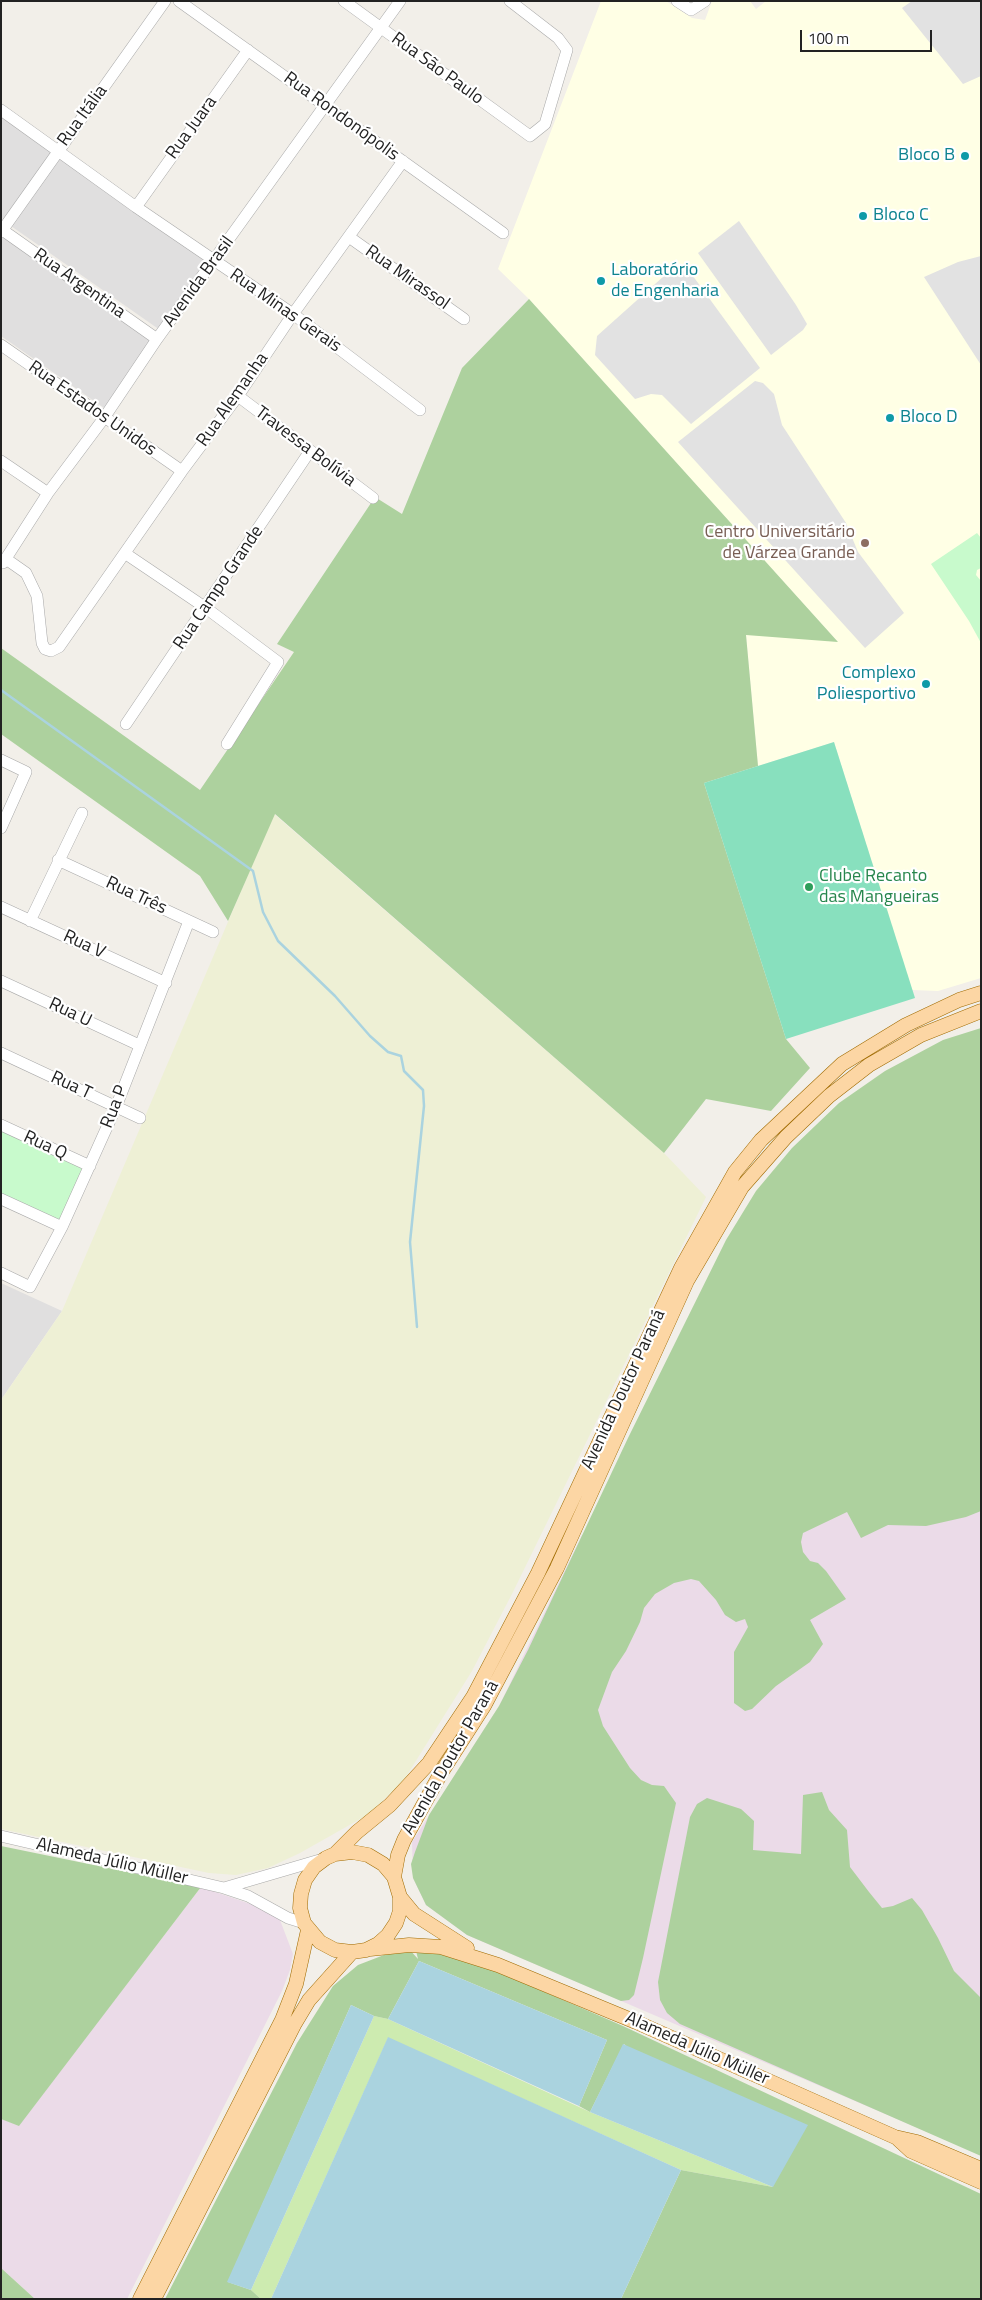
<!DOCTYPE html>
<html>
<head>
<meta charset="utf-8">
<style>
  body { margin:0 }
  #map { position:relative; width:982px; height:2300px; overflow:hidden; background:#f2efe9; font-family:"Titillium Web",sans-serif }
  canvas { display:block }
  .frame { position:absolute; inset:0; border:2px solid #222; pointer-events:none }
  .scale { position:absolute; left:800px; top:30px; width:132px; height:22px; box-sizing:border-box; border:2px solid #222; border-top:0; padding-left:6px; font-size:15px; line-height:18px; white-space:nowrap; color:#222; -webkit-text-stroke:4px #fff; paint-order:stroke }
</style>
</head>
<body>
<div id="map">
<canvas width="982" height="2300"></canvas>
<div class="frame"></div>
<div class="scale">100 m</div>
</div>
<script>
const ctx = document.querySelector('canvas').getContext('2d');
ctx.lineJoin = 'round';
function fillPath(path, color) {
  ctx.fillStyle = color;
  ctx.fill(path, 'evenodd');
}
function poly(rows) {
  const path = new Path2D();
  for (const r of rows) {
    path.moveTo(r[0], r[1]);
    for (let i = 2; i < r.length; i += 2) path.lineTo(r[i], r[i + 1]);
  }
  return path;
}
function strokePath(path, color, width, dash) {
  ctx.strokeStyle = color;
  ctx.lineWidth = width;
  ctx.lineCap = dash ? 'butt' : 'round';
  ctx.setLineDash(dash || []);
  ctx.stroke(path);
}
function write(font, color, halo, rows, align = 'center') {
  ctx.font = font + ' "Titillium Web",sans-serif';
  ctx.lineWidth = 4.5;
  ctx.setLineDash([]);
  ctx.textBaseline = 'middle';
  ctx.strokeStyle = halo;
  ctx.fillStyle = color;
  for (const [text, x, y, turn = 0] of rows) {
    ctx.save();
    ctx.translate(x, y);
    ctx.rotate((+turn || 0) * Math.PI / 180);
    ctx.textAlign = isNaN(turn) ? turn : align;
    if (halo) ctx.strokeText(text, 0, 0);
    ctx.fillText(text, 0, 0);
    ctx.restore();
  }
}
fillPath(poly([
  [1,115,53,151,3,219,1,218],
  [60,158,209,262,160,330,11,226],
  [4,236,153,340,104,408,1,336,1,239],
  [1,1283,62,1311,1,1400]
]), '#e0dfdf');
fillPath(poly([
  [981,1448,981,2155,467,1935,426,1905,413,1878,412,1842,499,1706,582,1535],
  [201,1887,268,1910,280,1920,293,1954,290,1970,282,1991,127,2299,35,2299,1,2268,1,2119,19,2125]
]), '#ebdbe8');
fillPath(poly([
  [601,1,666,1,692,18,705,20,712,1,750,1,756,9,766,1,981,1,981,978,938,991,912,990,834,742,758,766,746,634,837,641,529,299,498,269]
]), '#ffffe5');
fillPath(poly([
  [274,814,664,1153,706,1197,513,1592,472,1671,404,1780,369,1814,300,1853,268,1868,236,1875,209,1873,1,1829,1,1400,62,1311]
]), '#eef0d5');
fillPath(poly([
  [374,2016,388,2019,590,2112,773,2187,681,2170,388,2038,271,2299,261,2299,251,2290]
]), '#cdebb0');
fillPath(poly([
  [529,299,838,642,746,635,758,766,704,783,786,1039,810,1068,771,1111,706,1099,664,1153,275,814,228,921,200,876,1,734,1,648,200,790,294,652,277,644,375,497,402,514,462,368],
  [981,1028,981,1511,966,1517,926,1526,888,1525,861,1538,847,1512,803,1533,801,1542,803,1552,810,1561,818,1563,826,1571,846,1599,810,1620,823,1644,810,1662,776,1686,752,1709,745,1711,734,1703,734,1652,748,1627,745,1619,736,1622,725,1615,716,1600,699,1581,691,1579,674,1583,655,1594,644,1608,640,1622,626,1651,612,1672,598,1710,603,1726,630,1768,641,1780,652,1785,664,1786,676,1803,643,1958,634,1995,629,2000,621,2001,467,1935,426,1905,413,1878,411,1864,415,1852,429,1815,499,1706,528,1650,628,1438,726,1240,756,1191,792,1148,839,1103,885,1071,943,1040],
  [822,1792,829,1810,847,1830,850,1867,869,1892,882,1908,893,1906,912,1898,922,1910,938,1938,954,1971,981,1998,981,2156,680,2024,667,2013,660,2000,658,1982,690,1817,697,1804,707,1798,741,1809,754,1821,753,1850,801,1854,803,1795],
  [1,1846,201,1887,19,2126,1,2119],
  [409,1949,418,1959,416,1951,453,1955,508,1976,623,2026,981,2194,981,2299,621,2299,681,2170,773,2187,624,2044,590,2112,579,2106,607,2040,419,1961,388,2019,374,2016,351,2005,228,2282,251,2290,261,2299,165,2299,297,2043,333,1986,358,1965,384,1955],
  [1,2268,35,2299,1,2299]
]), '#add19e');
fillPath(poly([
  [977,533,981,538,981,568,977,570,976,575,981,581,981,643,969,621,931,564],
  [1,1128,87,1168,62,1221,1,1193]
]), '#c8facc');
fillPath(poly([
  [834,742,915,998,786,1039,704,783]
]), '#88e0be');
fillPath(poly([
  [912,1,981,1,981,76,963,84,902,8],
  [739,221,796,305,807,324,803,330,771,355,698,253],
  [981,256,981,365,924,277,958,262],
  [682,271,690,272,760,368,691,424,662,395,651,394,635,399,595,355,597,336,664,276],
  [755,381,763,383,774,394,782,425,846,523,858,552,904,613,865,648,678,442]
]), '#e2e2e2');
fillPath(poly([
  [419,1961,607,2040,579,2106,388,2019],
  [351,2005,374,2016,251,2290,227,2282],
  [388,2037,681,2170,621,2299,271,2299],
  [623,2044,808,2125,773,2187,590,2112]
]), '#aad3df');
strokePath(poly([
  [1,690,253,871,263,912,278,941,335,996,370,1036,388,1052,401,1056,404,1071,423,1090,424,1106,410,1242,417,1327]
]), '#aad3df', 2.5);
const minor = poly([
  [179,1,503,233],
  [344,1,530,136,545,124,567,50,558,38,510,1],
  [677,1,691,10,705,1],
  [1,110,136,207,293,314,420,410],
  [136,207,248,50],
  [1,229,157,339],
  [1,232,165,1],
  [349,237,464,319],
  [1,345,182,471],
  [238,396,373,498],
  [1,461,48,493],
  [126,554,206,608,278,662,227,744],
  [6,559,26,573,37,596,42,643,45,649,51,651,59,647,182,471,238,396,293,314,403,161],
  [3,563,48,493,104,418,157,339,400,1],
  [126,724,310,451],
  [1,760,26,772,1,828],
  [58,860,213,932],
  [1,907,166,983],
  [30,921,82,813],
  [1,981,139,1045],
  [1,1053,140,1118],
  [1,1125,90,1166],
  [1,1199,62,1227],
  [1,1273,30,1287,62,1227,116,1107,189,921],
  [1,1836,224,1888,248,1896,288,1918,304,1923],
  [224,1888,323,1859]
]);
const major = poly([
  [335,1854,357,1832,390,1805,429,1763,473,1697,538,1573,681,1268,735,1172,761,1140,842,1064,906,1025,959,1000,981,993],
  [394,1877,383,1864,368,1855,352,1852,335,1854,326,1858,314,1867,305,1880,301,1894,300,1908,304,1923,320,1942,335,1950,352,1952,366,1950,378,1944,388,1935,396,1923,400,1911,400,1897,394,1877,398,1855,404,1840,441,1773,484,1706,557,1568,687,1281,742,1187,786,1137,829,1096,869,1065,921,1035,981,1011],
  [400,1897,414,1914,467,1948],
  [370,1949,409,1945,441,1947,498,1965,636,2022,895,2137,917,2142,981,2169],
  [898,2139,911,2151,981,2182],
  [140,2299,282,2020,296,1984,308,1930],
  [154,2299,294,2025,309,2000,352,1952]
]);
strokePath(minor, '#a9a9a9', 12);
strokePath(major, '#a06b00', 15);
strokePath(minor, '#fff', 11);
strokePath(major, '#fcd6a4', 14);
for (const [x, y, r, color] of [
  [965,156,5,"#0f9aa8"],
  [863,216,5,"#0f9aa8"],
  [601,281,5,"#0f9aa8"],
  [890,418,5,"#0f9aa8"],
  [865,543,5,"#8d6e63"],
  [926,684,5,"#0f9aa8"],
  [809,887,5,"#2e9e5b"]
]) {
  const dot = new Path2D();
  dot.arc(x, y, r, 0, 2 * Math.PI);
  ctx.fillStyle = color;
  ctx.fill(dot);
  strokePath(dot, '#fff', 2);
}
write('18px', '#222', '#fff', [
  ["Rua São Paulo",437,69,36],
  ["Rua Itália",83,116,-54],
  ["Rua Rondonópolis",341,117,36],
  ["Rua Juara",192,128,-54],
  ["Rua Mirassol",407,278,35],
  ["Avenida Brasil",199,282,-54],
  ["Rua Argentina",79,284,35],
  ["Rua Minas Gerais",285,311,35],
  ["Rua Alemanha",233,400,-55],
  ["Rua Estados Unidos",92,409,35],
  ["Travessa Bolívia",305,447,37],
  ["Rua Campo Grande",219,588,-56],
  ["Rua Três",136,896,25],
  ["Rua V",84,945,25],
  ["Rua U",70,1013,25],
  ["Rua T",71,1086,25],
  ["Rua P",115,1107,-68],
  ["Rua Q",45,1146,25],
  ["Avenida Doutor Paraná",624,1390,-65],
  ["Avenida Doutor Paraná",451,1758,-60],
  ["Alameda Júlio Müller",112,1862,13],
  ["Alameda Júlio Müller",697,2049,24]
]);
write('18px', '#0d838f', '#fff', [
  ["Bloco B",955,156,"right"],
  ["Bloco C",873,216],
  ["Laboratório",611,271],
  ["de Engenharia",611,292],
  ["Bloco D",900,418],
  ["Complexo",916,674,"right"],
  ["Poliesportivo",916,695,"right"]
], 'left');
write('18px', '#785e54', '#fff', [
  ["Centro Universitário",855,533],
  ["de Várzea Grande",855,554]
], 'right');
write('18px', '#27864d', '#fff', [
  ["Clube Recanto",819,877],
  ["das Mangueiras",819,898]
], 'left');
</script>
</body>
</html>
